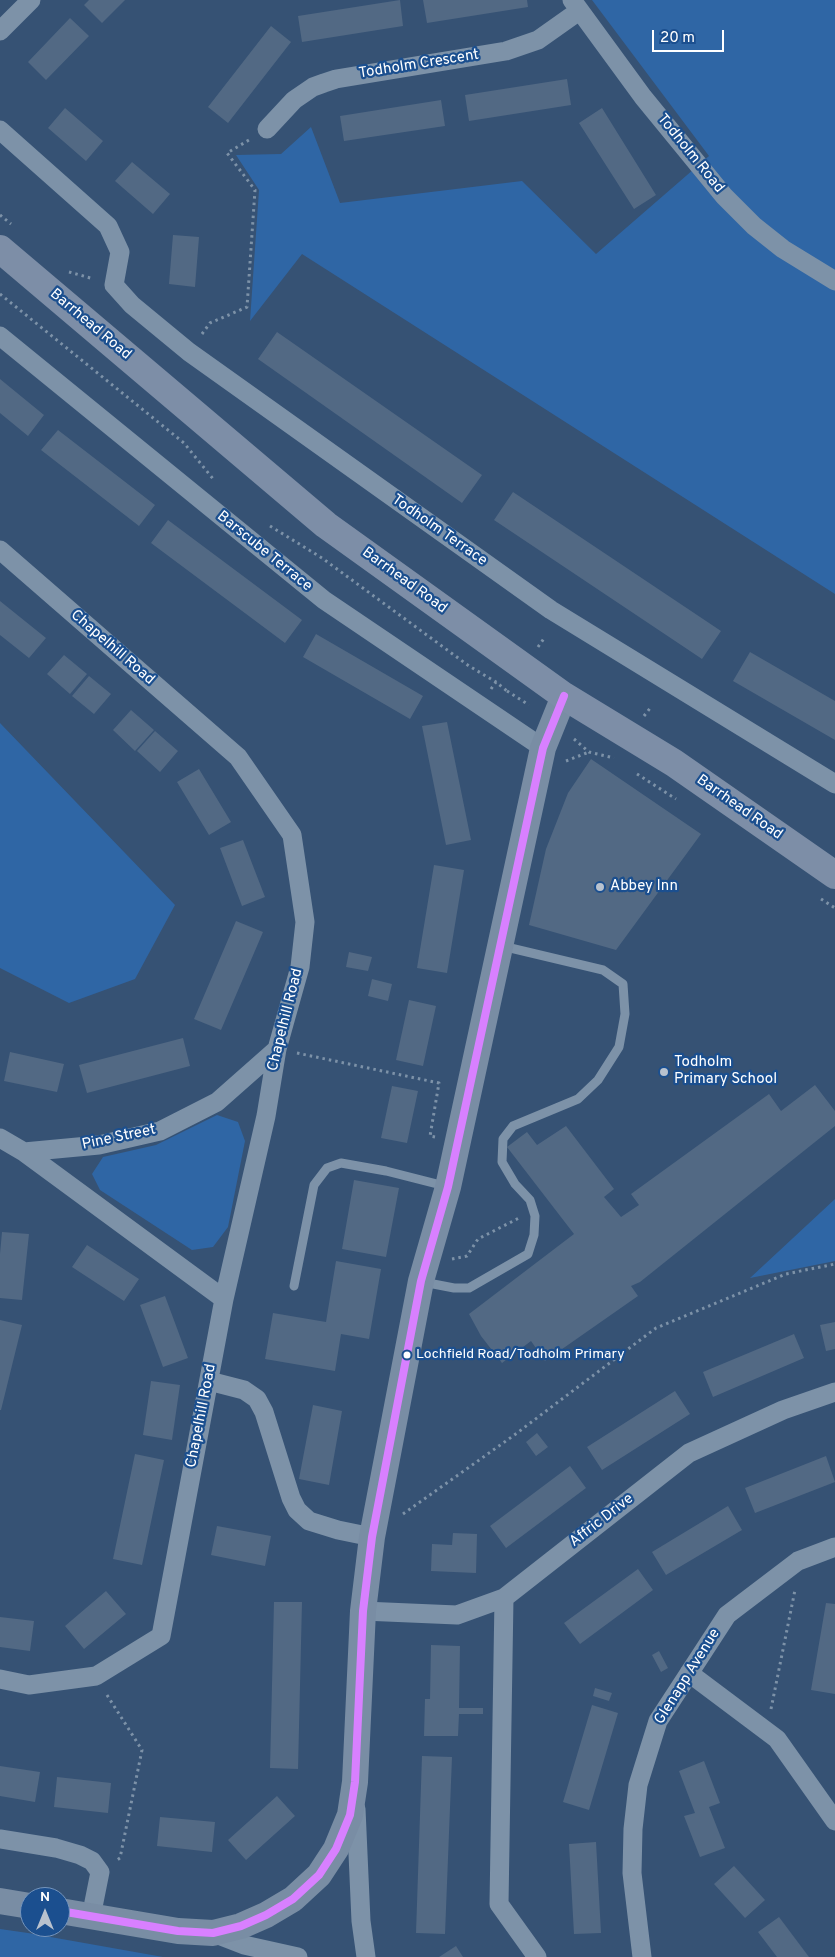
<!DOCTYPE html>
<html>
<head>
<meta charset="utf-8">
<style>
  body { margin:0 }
  #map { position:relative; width:835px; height:1957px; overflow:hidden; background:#365274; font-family:Overpass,sans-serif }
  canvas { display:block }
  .north { position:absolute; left:20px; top:1887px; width:50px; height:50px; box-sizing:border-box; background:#1b4f8f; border:1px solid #7695bc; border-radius:50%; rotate:0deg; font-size:14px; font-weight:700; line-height:20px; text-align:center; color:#fff }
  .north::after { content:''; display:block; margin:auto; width:18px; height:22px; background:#b9c2ce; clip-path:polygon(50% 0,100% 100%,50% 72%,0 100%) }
  .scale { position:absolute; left:652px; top:30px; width:72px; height:22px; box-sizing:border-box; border:2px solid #fff; border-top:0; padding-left:6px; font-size:15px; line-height:18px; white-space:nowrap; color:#fff; -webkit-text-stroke:4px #1b4f8f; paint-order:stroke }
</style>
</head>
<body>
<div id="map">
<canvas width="835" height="1957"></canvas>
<div class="north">N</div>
<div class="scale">20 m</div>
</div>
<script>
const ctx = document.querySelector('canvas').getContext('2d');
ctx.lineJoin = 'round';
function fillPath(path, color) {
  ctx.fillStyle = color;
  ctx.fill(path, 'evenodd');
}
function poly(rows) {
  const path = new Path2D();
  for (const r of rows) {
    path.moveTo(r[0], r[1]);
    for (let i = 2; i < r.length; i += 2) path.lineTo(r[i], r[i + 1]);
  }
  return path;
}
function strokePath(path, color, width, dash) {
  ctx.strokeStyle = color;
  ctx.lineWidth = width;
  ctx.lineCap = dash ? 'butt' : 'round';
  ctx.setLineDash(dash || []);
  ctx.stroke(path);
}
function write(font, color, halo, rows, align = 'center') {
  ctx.font = font + ' Overpass,sans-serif';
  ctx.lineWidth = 4.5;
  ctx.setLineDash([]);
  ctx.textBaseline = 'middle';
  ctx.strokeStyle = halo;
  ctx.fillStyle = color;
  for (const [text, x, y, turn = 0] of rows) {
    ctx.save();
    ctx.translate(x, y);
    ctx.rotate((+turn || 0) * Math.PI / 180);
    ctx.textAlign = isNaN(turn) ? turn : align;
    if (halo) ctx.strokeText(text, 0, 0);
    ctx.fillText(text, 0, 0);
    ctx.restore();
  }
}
fillPath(poly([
  [592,0,835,0,835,594,302,254,250,321,259,190,236,155,281,154,311,127,340,203,522,181,596,254,709,156],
  [0,723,175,905,135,979,69,1003,0,968],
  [217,1115,238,1122,245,1141,228,1227,213,1247,192,1250,100,1190,92,1174,103,1157,156,1145],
  [835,1199,835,1261,750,1278],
  [0,1929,28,1933,163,1957,0,1957]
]), '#2f66a5');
fillPath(poly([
  [89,0,125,0,102,23,84,5],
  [400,0,403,26,302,42,298,16],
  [423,0,527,0,528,7,427,23],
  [70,18,89,36,46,80,28,62],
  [271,26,291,42,228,123,208,107],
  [567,79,571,105,469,121,465,95],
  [441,100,445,126,344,141,340,116],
  [65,108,103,141,86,161,48,128],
  [602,108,656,195,634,209,579,123],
  [132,162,170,194,153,214,115,181],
  [173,235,199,237,195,287,169,284],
  [277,332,482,475,462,503,258,359],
  [0,379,44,415,28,436,0,413],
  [58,430,155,505,139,526,41,450],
  [513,492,721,631,702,659,494,520],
  [168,520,302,620,285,643,151,543],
  [0,601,46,638,29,658,0,635],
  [316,634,423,696,410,719,303,657],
  [750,652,835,701,835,740,733,681],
  [64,655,87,674,70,694,47,674],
  [89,676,111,694,94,714,72,696],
  [131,710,154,730,135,751,113,730],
  [447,722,471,840,446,845,422,726],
  [155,731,178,751,160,772,137,751],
  [591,759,701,834,616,950,529,925,546,849,568,793],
  [199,769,231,822,209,835,177,782],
  [243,840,265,897,242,906,220,848],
  [434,865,464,870,447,973,417,968],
  [236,921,263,932,221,1030,194,1019],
  [349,952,372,957,368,971,346,967],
  [372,979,392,984,388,1001,368,996],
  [409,1000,436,1006,423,1066,396,1060],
  [183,1038,190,1066,87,1093,79,1065],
  [10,1052,64,1064,57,1092,4,1081],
  [815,1085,835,1111,835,1126,640,1282,631,1286,638,1296,545,1361,531,1341,502,1363,481,1336,469,1314,574,1234,507,1147,527,1132,537,1145,566,1126,614,1189,604,1197,621,1217,639,1205,631,1194,769,1094,781,1111],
  [392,1086,418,1091,407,1143,381,1138],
  [354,1180,399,1188,386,1257,342,1249],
  [2,1232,29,1234,22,1300,0,1298,0,1254],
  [87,1245,139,1279,124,1301,72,1267],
  [336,1261,381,1269,369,1339,341,1334,335,1371,265,1359,273,1313,326,1322],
  [165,1296,188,1358,163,1367,140,1305],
  [0,1320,22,1325,1,1410,0,1410],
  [835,1322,835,1349,826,1351,820,1325],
  [794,1334,804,1358,713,1397,703,1372],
  [151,1381,180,1385,172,1440,143,1435],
  [675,1391,690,1414,602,1470,587,1447],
  [313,1405,342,1411,329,1485,299,1479],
  [537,1433,548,1447,536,1456,526,1442],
  [135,1454,164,1460,142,1565,113,1559],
  [826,1456,835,1482,755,1513,745,1488],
  [570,1466,586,1488,506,1548,490,1526],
  [728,1506,742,1530,666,1575,652,1552],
  [217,1526,271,1536,265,1566,211,1555],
  [453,1533,477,1534,476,1573,431,1571,432,1544,452,1545],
  [638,1569,653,1590,580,1644,564,1623],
  [106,1591,126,1614,84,1649,65,1626],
  [274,1602,302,1602,298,1769,270,1768],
  [826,1603,835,1604,835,1694,811,1690],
  [0,1617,34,1621,30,1651,0,1647],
  [431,1645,460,1646,459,1708,483,1708,483,1714,459,1714,458,1736,424,1736,425,1699,430,1699],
  [659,1651,668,1668,661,1672,652,1655],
  [595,1688,612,1693,609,1701,593,1696],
  [592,1705,618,1713,589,1810,563,1802],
  [422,1756,452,1757,445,1934,416,1933],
  [704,1761,720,1803,709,1807,725,1848,700,1857,684,1816,695,1813,679,1771],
  [0,1766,40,1772,35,1802,0,1796],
  [57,1777,111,1783,108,1813,54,1807],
  [277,1796,295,1816,246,1860,228,1840],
  [160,1817,215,1822,212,1852,157,1846],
  [596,1842,601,1933,574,1934,569,1844],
  [734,1866,765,1900,745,1918,714,1884],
  [779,1917,809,1957,777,1957,758,1932],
  [456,1946,463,1957,439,1957]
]), '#526984');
strokePath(poly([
  [0,215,11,224],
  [69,272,94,279],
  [0,294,184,443,214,480],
  [202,334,210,323,247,307,255,190,227,153,249,140],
  [270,526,322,558,469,666,496,682],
  [538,647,545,637],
  [491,689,496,682,507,691],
  [507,691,529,705],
  [644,716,651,707],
  [574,739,589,752,614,758],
  [566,761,589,752],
  [637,774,676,799],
  [821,899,835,908],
  [297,1053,439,1083,430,1136,435,1137],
  [452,1259,467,1256,478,1239,519,1218],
  [403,1514,513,1436,656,1328,786,1274,835,1264],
  [107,1695,142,1750,120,1858,117,1860],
  [771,1709,795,1590]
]), '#7d92a8', 3, [2.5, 4]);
strokePath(poly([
  [423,1282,454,1288,469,1288,528,1254,534,1235,535,1216,530,1200,515,1184,502,1162,503,1139,513,1126,578,1099,598,1080,619,1047,625,1014,623,984,603,970,502,946],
  [294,1286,314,1185,327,1168,341,1163,386,1171,445,1186]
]), '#7d92a8', 9);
strokePath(poly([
  [572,0,643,97,724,196,754,226,783,249,835,281],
  [0,31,31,0],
  [267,129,294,100,313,87,324,83,336,79,506,51,538,40,579,11],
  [0,130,108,226,120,252,114,285,132,305,189,352,551,610,835,784],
  [0,336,324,600,543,748],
  [0,550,238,757,292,835,305,922,300,967,277,1049,266,1116,224,1299,161,1636,96,1676,29,1685,0,1679],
  [0,1138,24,1152,99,1145,160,1131,217,1102,277,1049],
  [24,1152,224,1299],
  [209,1381,244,1390,257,1399,264,1412,291,1498,297,1510,309,1521,338,1530,372,1537],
  [504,1598,499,1904,537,1957],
  [363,1611,457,1615,504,1598,689,1453,783,1410,835,1392],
  [689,1673,777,1739,835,1821],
  [356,1809,361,1921,366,1957],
  [0,1839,56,1848,80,1855,92,1861,100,1872,91,1917],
  [213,1933,244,1945,298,1957],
  [642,1957,632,1873,633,1829,638,1785,658,1721,727,1615,798,1561,835,1547]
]), '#7d92a8', 19);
strokePath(poly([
  [0,1901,30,1906],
  [60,1911,178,1931,213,1933,241,1926,266,1915,293,1899,319,1875,336,1849,350,1815,355,1782,363,1611,372,1537,421,1281,448,1187,543,748,564,696]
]), '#798da4', 26);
strokePath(poly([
  [0,249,326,525,564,696,674,763,835,875]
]), '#7d8ea7', 28);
strokePath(poly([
  [60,1911,178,1931,213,1933,241,1926,266,1915,293,1899,319,1875,336,1849,350,1815,355,1782,363,1611,372,1537,421,1281,448,1187,543,748,564,696]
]), '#d880ff', 8);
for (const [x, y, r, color] of [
  [600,887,5,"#b9c2ce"],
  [664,1072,5,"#b9c2ce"],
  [407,1355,4.5,"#fff"]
]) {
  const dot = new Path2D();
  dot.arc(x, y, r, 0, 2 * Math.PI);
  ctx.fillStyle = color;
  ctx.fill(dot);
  strokePath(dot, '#1b4f8f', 2);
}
write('14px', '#fff', '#1b4f8f', [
  ["Lochfield Road/Todholm Primary",416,1355]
], 'left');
write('15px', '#fff', '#1b4f8f', [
  ["Todholm Crescent",419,65,-9],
  ["Todholm Road",690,154,51],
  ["Barrhead Road",90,325,40],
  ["Todholm Terrace",439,531,35],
  ["Barscube Terrace",264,552,39],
  ["Barrhead Road",404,581,36],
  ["Chapelhill Road",112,648,41],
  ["Barrhead Road",739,808,35],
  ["Chapelhill Road",286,1020,-76],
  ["Pine Street",119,1138,-12],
  ["Chapelhill Road",202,1416,-79],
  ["Affric Drive",602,1521,-38],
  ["Glenapp Avenue",688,1677,-58]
]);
write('15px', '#fff', '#1b4f8f', [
  ["Abbey Inn",610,887],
  ["Todholm",674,1063],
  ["Primary School",674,1080]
], 'left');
</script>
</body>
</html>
